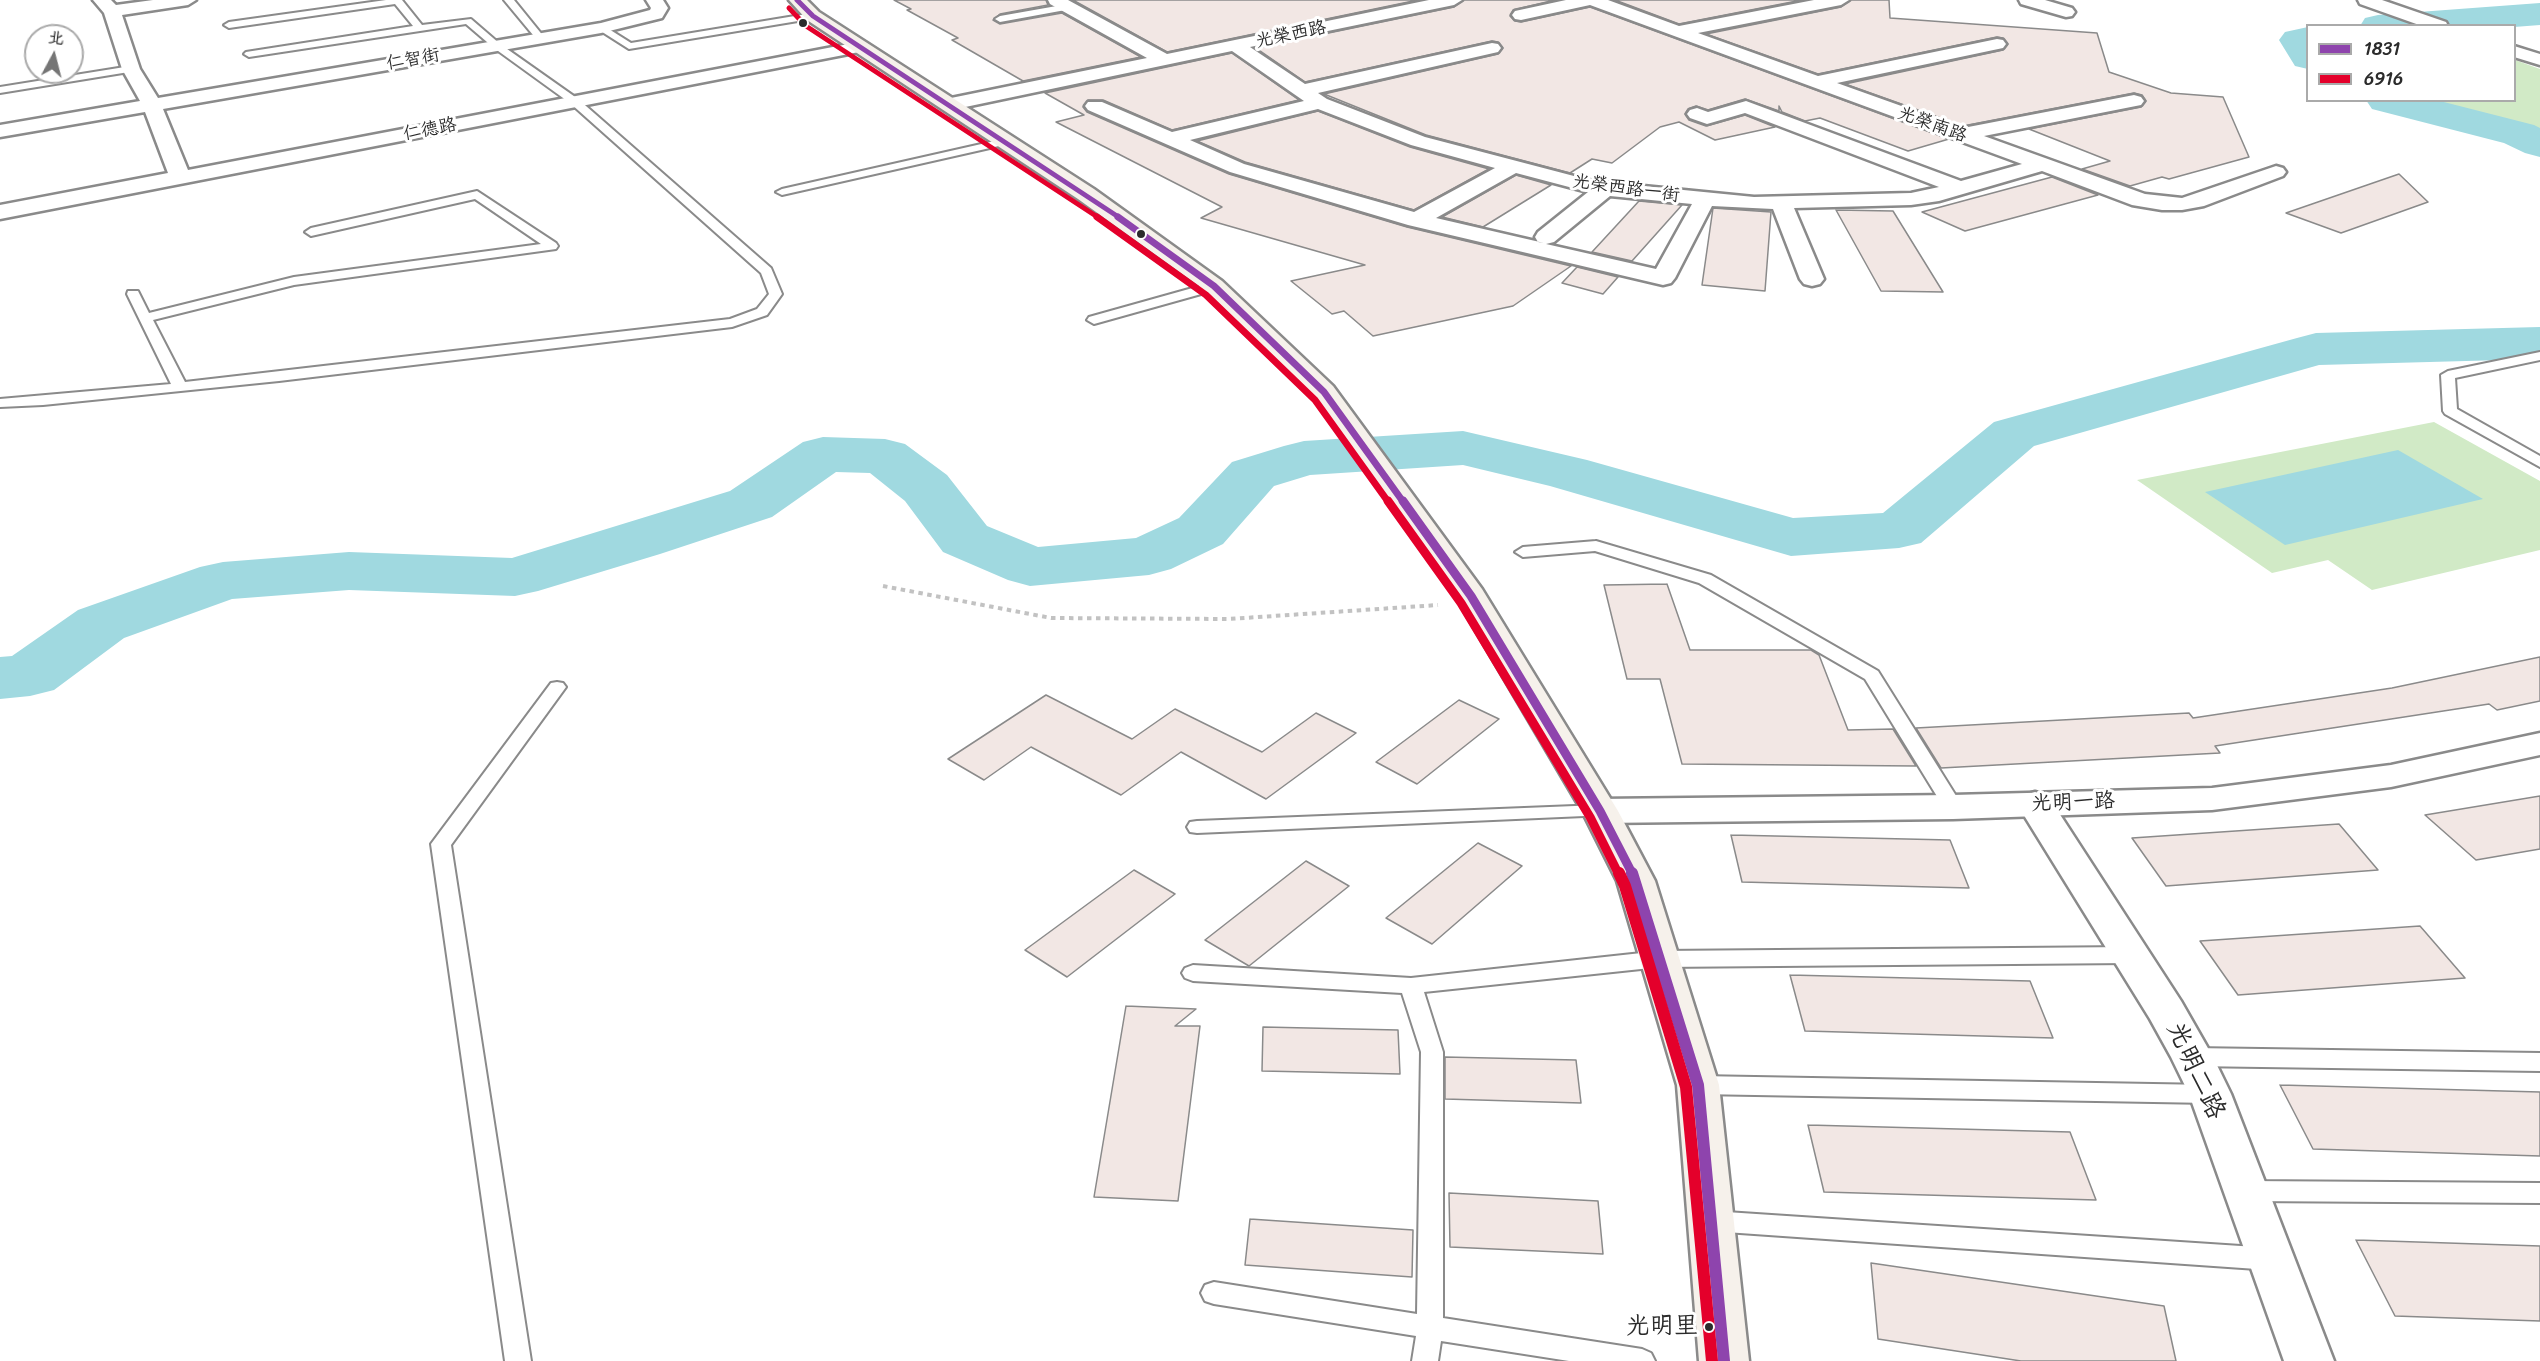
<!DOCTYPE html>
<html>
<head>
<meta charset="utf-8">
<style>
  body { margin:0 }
  #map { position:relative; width:2540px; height:1361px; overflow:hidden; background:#fff; font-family:Sriracha,"LXGW WenKai TC",sans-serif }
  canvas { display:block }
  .legend { position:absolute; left:2306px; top:24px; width:210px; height:78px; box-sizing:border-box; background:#fff; border:2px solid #aaa; margin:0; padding:8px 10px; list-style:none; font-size:18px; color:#2b2b2b }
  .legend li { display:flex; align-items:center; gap:12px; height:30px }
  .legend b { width:30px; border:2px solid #aaa }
  .north { position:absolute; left:24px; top:24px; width:60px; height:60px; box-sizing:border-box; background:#fff; border:2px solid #aaa; border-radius:50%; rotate:7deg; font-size:16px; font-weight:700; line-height:24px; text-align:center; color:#2b2b2b }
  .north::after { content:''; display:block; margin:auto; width:21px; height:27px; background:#757575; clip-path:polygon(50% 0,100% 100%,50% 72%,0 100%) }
</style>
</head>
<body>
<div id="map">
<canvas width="2540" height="1361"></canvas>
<ul class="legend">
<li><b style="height:8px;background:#8e44ad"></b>1831</li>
<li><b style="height:8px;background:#e4002b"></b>6916</li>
</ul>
<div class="north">北</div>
</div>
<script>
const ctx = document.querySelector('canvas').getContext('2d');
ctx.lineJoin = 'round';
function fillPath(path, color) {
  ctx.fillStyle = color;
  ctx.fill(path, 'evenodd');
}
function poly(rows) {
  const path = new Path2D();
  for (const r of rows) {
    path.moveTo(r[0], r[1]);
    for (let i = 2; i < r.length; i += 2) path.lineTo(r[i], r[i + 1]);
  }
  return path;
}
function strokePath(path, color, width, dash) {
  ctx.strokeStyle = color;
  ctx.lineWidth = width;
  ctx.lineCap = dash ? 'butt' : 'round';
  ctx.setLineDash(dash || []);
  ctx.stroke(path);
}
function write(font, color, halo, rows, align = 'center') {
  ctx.font = font + ' Sriracha,"LXGW WenKai TC",sans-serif';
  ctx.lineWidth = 6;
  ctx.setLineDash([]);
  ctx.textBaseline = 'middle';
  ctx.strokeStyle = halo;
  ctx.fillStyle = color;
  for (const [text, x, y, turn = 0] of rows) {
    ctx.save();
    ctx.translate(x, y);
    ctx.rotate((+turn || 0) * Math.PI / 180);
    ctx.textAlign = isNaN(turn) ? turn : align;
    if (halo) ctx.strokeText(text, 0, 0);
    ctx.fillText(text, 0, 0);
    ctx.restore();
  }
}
fillPath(poly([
  [2515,60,2540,69,2540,146,2421,101,2514,100],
  [2434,422,2540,481,2540,550,2372,590,2328,560,2272,573,2137,480]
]), '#d1eac6');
fillPath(poly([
  [2398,450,2483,499,2285,545,2205,492]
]), '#a0d9e0');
fillPath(poly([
  [2540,3,2540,25,2514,27,2360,26,2365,18,2378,15,2540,3],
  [2308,27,2308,69,2295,66,2279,40,2285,32,2308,27],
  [2366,100,2436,100,2534,125,2540,128,2540,157,2525,153,2504,143,2372,109,2366,100],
  [2540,327,2540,359,2319,365,2034,446,1921,543,1899,548,1791,556,1550,486,1463,465,1310,475,1274,486,1223,544,1171,569,1149,575,1030,586,1008,580,943,552,905,501,870,473,836,472,772,517,660,554,538,591,515,596,349,590,232,599,124,638,54,690,30,696,0,699,0,657,12,656,78,610,200,567,223,562,349,552,512,558,730,491,803,442,823,437,885,439,905,444,947,475,987,526,1038,547,1136,538,1179,518,1232,462,1284,446,1304,441,1463,431,1587,460,1793,518,1883,513,1994,422,2297,338,2316,333,2540,327]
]), '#a0d9e0');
const building = poly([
  [894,0,1046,0,1048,5,1000,14,993,20,1000,24,1062,13,1141,57,1023,81,952,40,958,38,907,10,911,9,894,0],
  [1073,0,1418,0,1167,52,1073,0],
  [1464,0,1555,0,1513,10,1510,16,1515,21,1521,22,1590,7,1949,139,1908,151,1820,118,1805,121,1782,112,1779,106,1779,111,1745,99,1708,110,1696,106,1688,109,1685,114,1689,120,1706,126,1745,115,1775,127,1715,140,1679,122,1660,127,1612,163,1592,159,1570,173,1426,135,1324,94,1498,54,1503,48,1498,42,1492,41,1305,82,1256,48,1454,7,1464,0],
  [1615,0,1802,0,1679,24,1615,0],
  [1851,0,1889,0,1890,18,2097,33,2109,72,2171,93,2223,97,2249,157,2169,179,2162,177,2130,186,2082,169,2110,161,2029,129,2141,107,2146,101,2142,95,2134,93,1963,126,1845,84,2003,50,2008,44,2003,38,1997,37,1818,74,1706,34,1841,7,1851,0],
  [1232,53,1299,100,1172,130,1103,100,1088,100,1083,107,1087,112,1229,174,1407,227,1571,266,1513,306,1373,336,1344,311,1332,314,1291,281,1365,265,1201,218,1222,207,1056,122,1084,115,1045,93,1232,53],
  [1318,111,1410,147,1489,169,1414,210,1245,162,1197,141,1318,111],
  [2399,174,2428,202,2341,233,2286,213,2399,174],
  [1516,175,1551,185,1483,227,1442,217,1516,175],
  [2052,177,2098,195,1965,231,1922,212,2052,177],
  [1639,201,1682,205,1632,261,1592,252,1639,201],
  [1713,208,1771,212,1765,291,1702,285,1713,208],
  [1836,210,1893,211,1943,292,1881,291,1836,210],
  [1577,267,1618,277,1603,294,1562,283,1577,267],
  [1667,584,1690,650,1811,650,1819,655,1848,730,1893,729,1916,766,1682,764,1660,679,1627,679,1604,585,1667,584],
  [2540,657,2540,701,2497,710,2489,704,2215,746,2220,753,1941,768,1916,728,2189,713,2193,718,2392,688,2540,657],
  [1046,695,1132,739,1175,709,1262,752,1316,713,1356,733,1266,799,1181,752,1121,795,1031,747,984,780,948,759,1046,695],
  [1459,700,1499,719,1417,784,1376,762,1459,700],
  [2540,796,2540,849,2476,860,2425,815,2540,796],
  [2339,824,2378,870,2166,886,2132,838,2339,824],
  [1731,835,1950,840,1969,888,1742,882,1731,835],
  [1478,843,1522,866,1432,944,1386,918,1478,843],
  [1306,861,1349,886,1249,966,1205,940,1306,861],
  [1134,870,1175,894,1067,977,1025,950,1134,870],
  [2420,926,2465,978,2238,995,2200,941,2420,926],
  [1790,975,2030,981,2053,1038,1805,1031,1790,975],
  [1126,1006,1196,1009,1175,1026,1200,1026,1178,1201,1094,1197,1126,1006],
  [1263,1027,1398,1030,1400,1074,1262,1071,1263,1027],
  [1445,1057,1576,1060,1581,1103,1445,1099,1445,1057],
  [2280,1085,2540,1092,2540,1156,2313,1149,2280,1085],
  [1808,1125,2070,1132,2096,1200,1824,1192,1808,1125],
  [1449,1193,1598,1201,1603,1254,1450,1247,1449,1193],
  [1250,1219,1413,1230,1412,1277,1245,1265,1250,1219],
  [2356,1240,2540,1246,2540,1321,2395,1316,2356,1240],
  [1871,1263,2164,1306,2176,1361,2021,1361,1878,1339,1871,1263]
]);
fillPath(building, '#f2e7e4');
strokePath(building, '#8a8a8a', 1.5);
const service = poly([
  [386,0,402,0,422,25,471,19,500,44,578,99,771,268,782,294,767,315,732,327,279,381,43,405,0,407,0,399,171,384,127,294,128,291,138,291,149,313,294,277,541,244,475,199,311,236,305,232,311,228,477,191,556,243,558,246,556,249,294,285,153,320,185,382,730,319,757,309,769,294,761,273,570,103,494,48,466,24,249,57,244,54,246,52,413,26,395,4,229,28,224,25,229,22,386,0],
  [504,0,514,0,544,37,544,41,538,41,504,0],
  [1068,4,1073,7,1071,9,1000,22,995,19,1000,16,1068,4],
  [813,13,816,14,816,18,629,49,596,28,604,26,631,43,813,13],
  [131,66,136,69,135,71,0,93,0,87,131,66],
  [1008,138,1013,141,1012,143,782,195,776,192,782,189,1008,138],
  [1214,282,1220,286,1219,289,1094,324,1087,320,1089,317,1214,282],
  [2540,352,2540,360,2455,378,2457,409,2540,456,2540,467,2445,414,2443,411,2441,375,2448,371,2540,352],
  [1596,541,1711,575,1878,671,1963,807,1960,811,1953,813,1946,811,1865,679,1699,583,1595,551,1523,557,1515,552,1523,547,1596,541],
  [557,682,563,683,566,687,451,845,531,1361,505,1361,431,844,551,683,557,682],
  [1600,805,1607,807,1610,811,1607,815,1197,833,1190,832,1187,827,1190,822,1197,821,1600,805],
  [2131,947,2139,950,2142,955,2139,960,2131,963,1660,967,1424,992,1443,1052,1443,1318,1642,1349,1651,1353,1655,1361,1569,1361,1441,1341,1438,1361,1412,1361,1416,1336,1214,1304,1205,1301,1201,1293,1205,1285,1214,1282,1417,1314,1421,1052,1402,993,1193,981,1185,978,1182,973,1185,968,1193,965,1411,978,1660,951,2131,947],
  [2192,1048,2540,1053,2540,1071,2192,1066,2184,1063,2181,1057,2184,1051,2192,1048],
  [1698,1076,2210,1085,2218,1088,2222,1094,2218,1100,2210,1103,1698,1094,1690,1091,1686,1085,1690,1079,1698,1076],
  [2246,1181,2540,1183,2540,1203,2246,1201,2237,1198,2234,1191,2237,1184,2246,1181],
  [1711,1211,2271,1248,2280,1251,2284,1259,2280,1267,2271,1270,1711,1231,1702,1228,1698,1221,1702,1214,1711,1211]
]);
const minor = poly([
  [93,0,111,0,116,5,153,0,196,0,188,5,122,15,140,69,158,98,601,23,650,10,651,8,646,0,663,0,668,8,662,18,601,33,163,109,188,170,859,42,865,43,868,47,865,51,859,52,0,219,0,205,168,173,145,112,0,137,0,125,140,101,122,69,104,13,93,0],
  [1048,0,1068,0,1167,54,1429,0,1462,0,1454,5,1250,47,1305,84,1492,43,1498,44,1501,48,1498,52,1318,93,1327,99,1425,137,1593,181,1754,197,1911,193,1939,187,1745,113,1707,124,1690,118,1687,114,1690,110,1697,108,1708,112,1746,101,1961,181,2022,164,1590,5,1521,20,1515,19,1512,15,1515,11,1566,0,1608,0,1679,26,1814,0,1849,0,1841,5,1698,33,1818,76,1997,39,2003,40,2006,44,2003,48,1837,83,1963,128,2134,95,2141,97,2144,101,2141,105,1984,136,2145,194,2182,198,2276,166,2283,168,2286,172,2283,176,2204,206,2182,210,2162,210,2132,205,2042,171,1939,201,1911,205,1794,208,1824,279,1820,284,1812,286,1804,284,1800,279,1773,209,1712,206,1675,278,1671,283,1663,285,1408,225,1230,172,1088,110,1085,106,1088,102,1102,102,1172,132,1304,101,1232,51,951,110,944,108,941,104,944,100,951,98,1147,58,1050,4,1048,0],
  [1318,109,1411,145,1495,168,1414,212,1244,164,1190,140,1318,109],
  [1516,173,1588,192,1538,232,1535,237,1538,242,1544,243,1436,218,1516,173],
  [1610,196,1692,204,1656,269,1546,244,1554,242,1610,196],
  [2019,0,2045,0,2072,8,2075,12,2072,16,2066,17,2021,4,2019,0],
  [2358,0,2382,0,2446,22,2448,26,2422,26,2360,4,2358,0],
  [2514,46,2540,54,2540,65,2514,57,2514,46],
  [2035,792,2048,796,2181,1001,2213,1057,2231,1094,2334,1361,2284,1361,2189,1094,2171,1057,2150,1019,2017,804,2022,796,2035,792]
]);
const tertiary = poly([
  [2540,733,2540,755,2391,787,2212,810,1953,819,1600,823,1587,819,1582,811,1587,803,1600,799,1953,795,2212,788,2391,765,2540,733]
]);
const primary = poly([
  [789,0,807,0,819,12,1094,189,1222,281,1333,386,1482,589,1618,811,1655,881,1719,1085,1749,1361,1699,1361,1677,1085,1617,881,1582,811,1456,597,1315,398,1206,291,1078,199,807,20,789,0]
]);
strokePath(service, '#8a8a8a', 4);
strokePath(minor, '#8a8a8a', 5);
strokePath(tertiary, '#8a8a8a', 5);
strokePath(primary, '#8a8a8a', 5);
strokePath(poly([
  [883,586,1051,618,1229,619,1438,605]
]), '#c2c2c2', 4, [4.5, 4.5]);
fillPath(service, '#fff');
fillPath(minor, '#fff');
fillPath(tertiary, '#fff');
fillPath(primary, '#f6f1eb');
strokePath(poly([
  [797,0,813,16,1120,218]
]), '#8e44ad', 5);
strokePath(poly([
  [1118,217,1214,286,1324,392,1404,503]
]), '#8e44ad', 7);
strokePath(poly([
  [1403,501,1471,596,1600,811,1633,875]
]), '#8e44ad', 9);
strokePath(poly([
  [1632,873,1698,1085,1724,1361]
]), '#8e44ad', 12);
strokePath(poly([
  [789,8,806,26,1099,218]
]), '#e4002b', 5);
strokePath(poly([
  [1097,217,1206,295,1315,400,1389,503]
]), '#e4002b', 7);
strokePath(poly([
  [1388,501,1461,603,1590,817,1619,875]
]), '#e4002b', 9);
strokePath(poly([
  [1619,873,1625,886,1686,1087,1712,1361]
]), '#e4002b', 12);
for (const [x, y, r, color] of [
  [803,23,5,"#2b2b2b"],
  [1141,234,5,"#2b2b2b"],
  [1709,1327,5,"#2b2b2b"]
]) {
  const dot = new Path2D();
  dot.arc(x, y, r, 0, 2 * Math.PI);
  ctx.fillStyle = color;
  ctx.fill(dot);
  strokePath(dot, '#fff', 2);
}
write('18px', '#2b2b2b', '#fff', [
  ["光榮西路",1291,35,-12],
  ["仁智街",413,60,-10],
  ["光榮南路",1932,125,20],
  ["仁德路",430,130,-11],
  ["光榮西路一街",1626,189,8]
]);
write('21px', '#2b2b2b', '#fff', [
  ["光明一路",2073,803,-2]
]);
write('24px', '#2b2b2b', '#fff', [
  ["光明里",1698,1327]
], 'right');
write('26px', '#2b2b2b', '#fff', [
  ["光明二路",2195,1071,65]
]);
</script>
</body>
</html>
